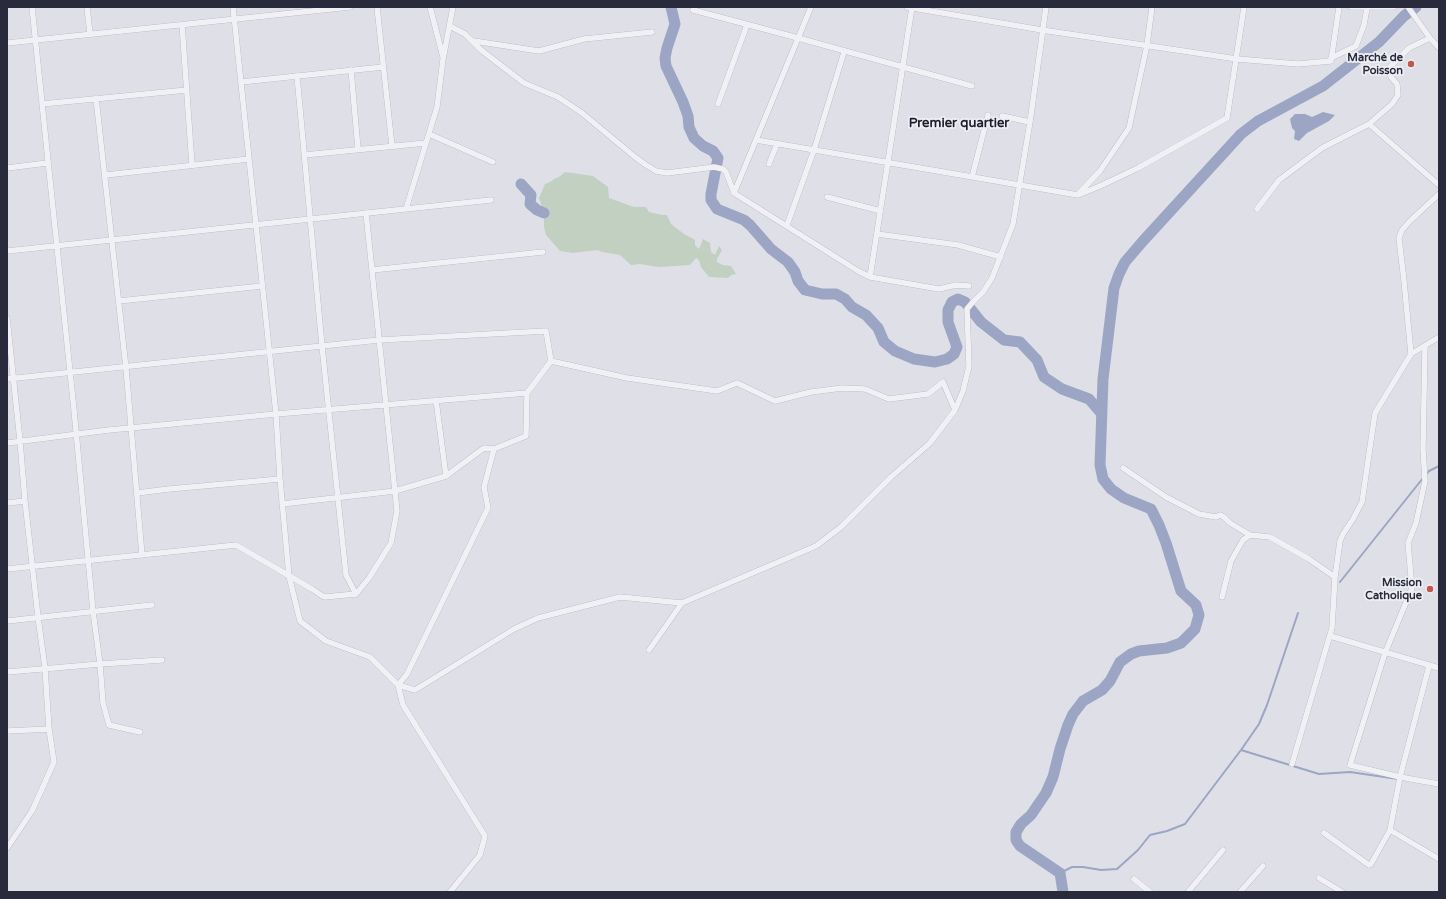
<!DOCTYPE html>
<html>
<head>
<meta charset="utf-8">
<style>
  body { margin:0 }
  #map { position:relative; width:1446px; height:899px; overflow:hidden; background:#dfe0e7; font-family:"Varela Round",sans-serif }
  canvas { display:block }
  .frame { position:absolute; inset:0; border:8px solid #292b3c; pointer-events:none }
</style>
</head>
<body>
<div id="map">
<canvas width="1446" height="899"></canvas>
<div class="frame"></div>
</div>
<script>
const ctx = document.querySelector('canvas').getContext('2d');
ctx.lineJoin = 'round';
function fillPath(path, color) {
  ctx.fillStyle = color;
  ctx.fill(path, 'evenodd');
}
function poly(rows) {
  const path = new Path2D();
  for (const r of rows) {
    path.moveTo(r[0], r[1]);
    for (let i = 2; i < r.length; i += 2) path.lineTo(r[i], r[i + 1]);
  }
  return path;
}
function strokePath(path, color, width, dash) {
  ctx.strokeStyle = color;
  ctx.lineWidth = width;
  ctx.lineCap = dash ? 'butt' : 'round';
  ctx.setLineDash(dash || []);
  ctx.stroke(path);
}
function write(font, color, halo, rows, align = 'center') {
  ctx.font = font + ' "Varela Round",sans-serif';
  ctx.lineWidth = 3.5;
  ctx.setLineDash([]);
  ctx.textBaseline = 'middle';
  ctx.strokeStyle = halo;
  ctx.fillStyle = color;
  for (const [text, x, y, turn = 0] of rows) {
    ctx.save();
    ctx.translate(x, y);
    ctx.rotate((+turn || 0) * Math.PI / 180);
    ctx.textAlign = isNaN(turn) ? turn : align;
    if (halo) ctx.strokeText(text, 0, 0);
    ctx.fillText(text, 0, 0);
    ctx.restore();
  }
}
fillPath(poly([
  [565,172,593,176,608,187,609,198,634,207,646,207,649,212,662,215,667,215,671,224,684,234,695,240,695,245,699,249,703,239,710,243,711,252,715,255,719,246,722,250,717,259,717,262,723,265,731,266,736,274,731,275,728,278,709,277,701,267,699,260,696,258,690,265,658,267,640,264,631,265,620,255,602,252,598,250,573,253,560,251,546,235,544,227,544,213,539,198,545,184,550,182,554,179,559,177]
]), '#c1d0c0');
fillPath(poly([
  [1323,112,1335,115,1329,121,1307,133,1299,141,1294,139,1295,131,1292,128,1290,119,1295,114,1305,114,1312,117]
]), '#9ca6c4');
strokePath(poly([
  [1426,475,1429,471,1439,466],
  [1340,582,1423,478],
  [1241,750,1319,774,1350,772,1398,779],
  [1060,873,1072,867,1083,867,1101,870,1117,869,1138,850,1150,835,1167,831,1185,824,1241,750,1259,724,1267,705,1298,613]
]), '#9ca6c4', 2);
strokePath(poly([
  [671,7,675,24,667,48,665,58,666,66,683,102,688,116,689,127,694,138,703,146,713,151,718,158,711,194,711,200,717,209,744,220,750,225,771,249,788,262,795,272,798,281,805,290,822,294,836,294,845,299,852,307,866,315,878,328,884,342,895,351,914,359,935,362,947,359,954,354,957,347,948,322,948,310,952,302,958,299,965,302,981,322,1004,340,1020,342,1037,360,1044,377,1062,389,1089,399,1101,413],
  [521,184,531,195,530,204,537,210,544,213],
  [1063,892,1060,873,1020,846,1016,840,1016,832,1021,824,1031,815,1046,793,1053,777,1060,749,1068,725,1073,714,1083,701,1102,690,1110,681,1120,662,1131,654,1139,651,1167,648,1181,643,1195,629,1199,615,1196,605,1181,591,1166,543,1159,525,1151,509,1124,498,1111,489,1103,479,1100,465,1103,379,1114,288,1119,274,1125,262,1143,241,1241,134,1258,121,1323,86,1379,42,1404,16,1416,7]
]), '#9ca6c4', 11);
const minor = poly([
  [32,7,74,410,93,611,100,664,103,703,109,725,140,732],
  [87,7,90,34],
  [377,7,392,146],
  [430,7,443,57],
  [907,7,1042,30,1237,59,1298,64,1331,61,1339,7],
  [1351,7,1394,7],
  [1408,7,1430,38,1439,48],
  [693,10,798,38,972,86],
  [182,24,192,165],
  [450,26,465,34,481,50,524,83,558,97,582,113,635,157,646,165,656,171,667,173,714,167,723,169,726,172,734,193,858,271,870,277,939,289,956,285,969,286],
  [474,41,539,51,584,39,652,32],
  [7,43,350,7],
  [1331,58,1356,46,1364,25,1367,8],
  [351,70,358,149],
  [297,76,322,346,346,575,356,594],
  [241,82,383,67],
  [96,98,126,368,142,555],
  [42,104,187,90],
  [718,104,747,25],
  [1002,116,1030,122],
  [1369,124,1439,185],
  [429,134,493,162],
  [756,140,1078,195,1100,186,1138,168,1227,118,1244,7],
  [304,155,426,143],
  [769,164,777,144],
  [7,168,47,163],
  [106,175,249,159],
  [972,177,988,115],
  [734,193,811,7],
  [1079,193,1100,171,1129,128,1147,45,1152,7],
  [827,197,881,211],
  [406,209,437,107,443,59,453,7],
  [1257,209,1279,180,1322,148,1369,124,1392,104,1398,95,1397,84,1391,77,1389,68,1409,48,1430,38],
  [787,225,814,150,844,52],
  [877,234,958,245,1001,257],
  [7,251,491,200],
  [372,270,543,252],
  [870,277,912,7],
  [119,301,262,286],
  [7,318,20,441,25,501,38,617,45,668,49,729,54,762,32,811,7,848],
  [1425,346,1423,449,1425,481,1416,523,1408,543,1412,588,1385,653,1350,765,1400,777,1439,784],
  [1411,354,1404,281,1399,238,1402,230,1410,221,1439,194],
  [7,379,379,340,546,331,551,361],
  [436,400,446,476],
  [955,410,963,391,969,366,967,309,972,303,983,292,992,278,1013,224,1030,122,1046,7],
  [7,443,109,430,276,414,527,393,551,361,627,378,717,391,737,383,775,401,811,392,842,388,865,389,889,399,928,394,943,382,955,410,930,443,891,477,841,527,816,546,682,603,620,597,538,618,514,629,415,690,398,685,370,657,326,641,300,621,289,576,280,479,276,414,233,7],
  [1123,468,1166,497,1199,514,1216,517,1220,515,1224,517,1230,523,1250,535],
  [137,493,169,489,280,479],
  [7,503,25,501],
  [282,504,395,491,446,476,484,448,494,449],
  [7,569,236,545,312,589,324,597,356,594,369,578,391,543,397,511,366,213],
  [1222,597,1231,561,1243,540,1250,535,1270,537,1309,559,1335,577],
  [7,621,152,605],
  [1330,636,1439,668],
  [649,650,682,603],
  [7,672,100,664,162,660],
  [7,731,49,729],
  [1292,764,1332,628,1335,577,1340,541,1343,534,1353,519,1362,502,1375,413,1411,354,1439,337],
  [1390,830,1439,859],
  [1324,833,1369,865,1371,864,1390,830,1400,777,1429,666],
  [1319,878,1342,892],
  [1134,879,1150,892],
  [450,892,480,855,485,836,403,705,398,685,407,674,488,508,484,487,494,449,526,436,527,393],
  [1188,892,1223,850],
  [1240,892,1263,866]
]);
strokePath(minor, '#a8aab4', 6);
strokePath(minor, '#f1f1f5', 5.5);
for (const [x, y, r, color] of [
  [1411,64,4,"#c1584e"],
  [1430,589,4,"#c1584e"]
]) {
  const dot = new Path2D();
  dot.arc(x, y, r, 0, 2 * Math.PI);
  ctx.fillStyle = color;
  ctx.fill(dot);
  strokePath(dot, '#eeeff4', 1.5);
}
write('bold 11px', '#292b3c', '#eeeff4', [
  ["Marché de",1403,58],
  ["Poisson",1403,71],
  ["Mission",1422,583],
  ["Catholique",1422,596]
], 'right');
write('bold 13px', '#1b1d2d', '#eeeff4', [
  ["Premier quartier",959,124]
]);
</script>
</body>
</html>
